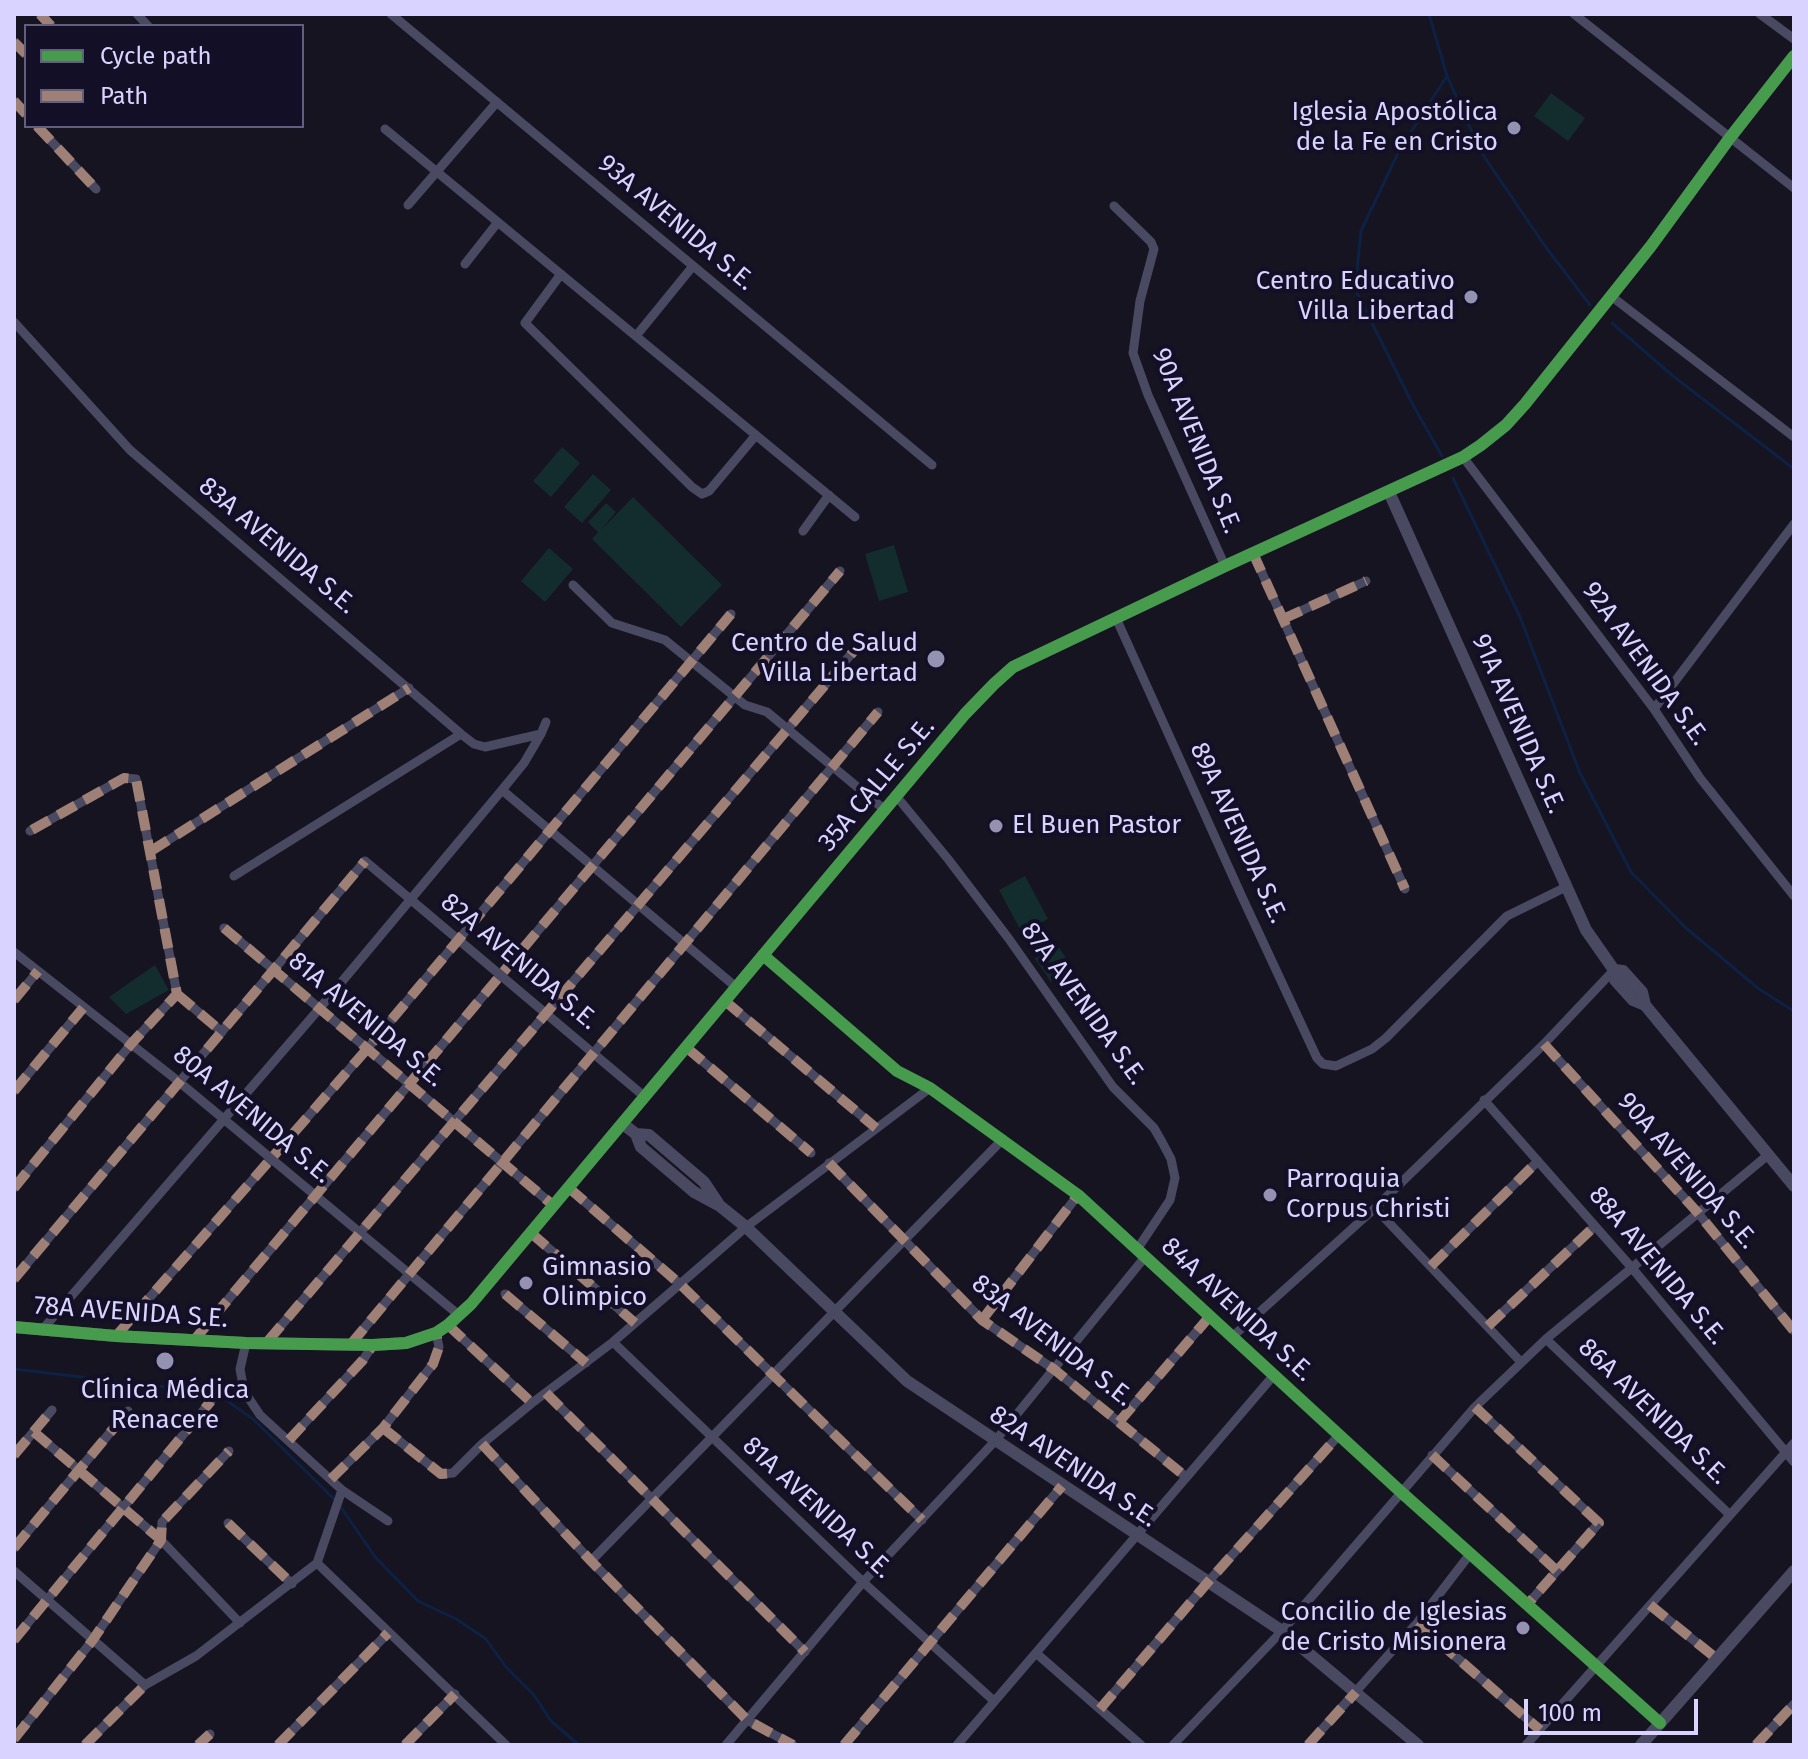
<!DOCTYPE html>
<html>
<head>
<meta charset="utf-8">
<style>
  body { margin:0 }
  #map { position:relative; width:1808px; height:1759px; overflow:hidden; background:#161421; font-family:"Fira Sans",sans-serif }
  canvas { display:block }
  .frame { position:absolute; inset:0; border:16px solid #d9d4ff; pointer-events:none }
  .legend { position:absolute; left:24px; top:24px; width:280px; height:104px; box-sizing:border-box; background:#130f26; border:2px solid #625e7d; margin:0; padding:10px 14px; list-style:none; font-size:24px; color:#d9d4ff }
  .legend li { display:flex; align-items:center; gap:16px; height:40px }
  .legend b { width:40px; border:2px solid #625e7d }
  .scale { position:absolute; left:1524px; top:1699px; width:174px; height:36px; box-sizing:border-box; border:4px solid #d9d4ff; border-top:0; padding-left:10px; font-size:24px; line-height:28px; white-space:nowrap; color:#d9d4ff; -webkit-text-stroke:6px #130f26; paint-order:stroke }
</style>
</head>
<body>
<div id="map">
<canvas width="1808" height="1759"></canvas>
<div class="frame"></div>
<ul class="legend">
<li><b style="height:10px;background:#469c4c"></b>Cycle path</li>
<li><b style="height:10px;background:#9e8076"></b>Path</li>
</ul>
<div class="scale">100 m</div>
</div>
<script>
const ctx = document.querySelector('canvas').getContext('2d');
ctx.lineJoin = 'round';
function fillPath(path, color) {
  ctx.fillStyle = color;
  ctx.fill(path, 'evenodd');
}
function poly(rows) {
  const path = new Path2D();
  for (const r of rows) {
    path.moveTo(r[0], r[1]);
    for (let i = 2; i < r.length; i += 2) path.lineTo(r[i], r[i + 1]);
  }
  return path;
}
function strokePath(path, color, width, dash) {
  ctx.strokeStyle = color;
  ctx.lineWidth = width;
  ctx.lineCap = dash ? 'butt' : 'round';
  ctx.setLineDash(dash || []);
  ctx.stroke(path);
}
function write(font, color, halo, rows, align = 'center') {
  ctx.font = font + ' "Fira Sans",sans-serif';
  ctx.lineWidth = 8;
  ctx.setLineDash([]);
  ctx.textBaseline = 'middle';
  ctx.strokeStyle = halo;
  ctx.fillStyle = color;
  for (const [text, x, y, turn = 0] of rows) {
    ctx.save();
    ctx.translate(x, y);
    ctx.rotate((+turn || 0) * Math.PI / 180);
    ctx.textAlign = isNaN(turn) ? turn : align;
    if (halo) ctx.strokeText(text, 0, 0);
    ctx.fillText(text, 0, 0);
    ctx.restore();
  }
}
fillPath(poly([
  [1551,93,1585,118,1568,141,1534,116],
  [562,447,580,463,551,497,533,481],
  [593,474,611,490,582,523,564,507],
  [633,497,722,585,681,627,592,539,598,532,588,522,606,503,616,512,601,530],
  [894,545,908,592,879,601,865,554],
  [549,548,573,569,545,602,521,581],
  [1025,876,1048,919,1022,933,999,890],
  [1056,943,1072,967,1051,982,1035,959],
  [155,965,169,990,126,1014,109,997]
]), '#132c2d');
strokePath(poly([
  [1429,14,1447,76,1400,149,1361,231,1355,289,1413,405,1442,456],
  [1447,76,1481,152,1545,246,1590,305],
  [1612,323,1673,376,1794,469],
  [1453,478,1520,617,1580,773,1631,872,1686,928,1759,989,1794,1011],
  [14,1369,216,1393,253,1419,335,1500],
  [340,1506,376,1558,418,1601,456,1619,486,1639,506,1667,534,1695,551,1721,579,1745]
]), '#0d2144', 3);
strokePath(poly([
  [40,14,51,26],
  [137,14,148,26],
  [391,14,932,465],
  [1574,14,1794,188],
  [1760,14,1794,39],
  [14,42,26,54],
  [14,101,26,114],
  [37,126,96,189],
  [385,129,855,517],
  [408,205,497,102],
  [1114,206,1151,242,1154,249,1140,301,1133,353,1148,395,1225,566],
  [465,264,498,222],
  [561,274,525,323,692,487,702,494,709,491,756,435],
  [1611,296,1794,437],
  [14,322,130,450,461,734,474,744,485,747,541,734],
  [636,336,693,266],
  [1463,457,1654,709,1700,778,1794,896],
  [803,531,829,495],
  [1253,553,1405,889],
  [573,585,612,623,665,640,745,705,767,712,885,810],
  [1116,618,1243,899,1317,1058,1323,1064,1336,1066,1372,1049,1386,1038,1507,916,1566,887],
  [1283,619,1366,581],
  [1654,709,1794,524],
  [502,790,736,987],
  [897,797,948,859,1009,939,1113,1087,1154,1128,1162,1142,1171,1159,1175,1178,1170,1200,1138,1248],
  [151,851,409,688],
  [234,876,461,734],
  [224,928,554,1206],
  [14,952,178,1081,460,1316],
  [763,955,897,1071,930,1088,1078,1195,1401,1492,1660,1723],
  [177,994,222,1032],
  [14,1000,38,971],
  [725,1001,876,1128],
  [1544,1044,1698,1213,1794,1331],
  [687,1048,811,1153],
  [14,1091,83,1008],
  [1484,1100,1632,1268,1794,1462],
  [829,1163,982,1320,1055,1370,1186,1477],
  [14,1188,131,1044,177,994,136,779,124,778,30,831],
  [569,1188,681,1285,922,1520],
  [1375,1208,1521,1362],
  [531,1233,635,1323],
  [1431,1266,1538,1161],
  [14,1279,365,861,645,1097],
  [505,1294,586,1363],
  [982,1320,1078,1195],
  [448,1325,532,1403],
  [1488,1326,1595,1226],
  [42,1330,319,1009,502,790,524,763,541,734,546,722],
  [116,1336,367,1049,731,614],
  [1232,1337,1375,1208,1544,1044,1614,970],
  [195,1339,840,571],
  [1546,1339,1730,1515],
  [268,1341,864,639],
  [613,1342,863,1582,994,1701],
  [246,1343,240,1369,244,1391,260,1415,342,1490,388,1521],
  [351,1344,878,712],
  [546,1393,805,1652],
  [1475,1407,1599,1523,1527,1605],
  [1119,1422,1210,1316],
  [383,1428,441,1474,453,1473,482,1444,532,1403,613,1342,746,1227,930,1088],
  [34,1432,161,1540,240,1623],
  [289,1440,363,1360,373,1345],
  [482,1444,591,1561,747,1720,793,1745],
  [14,1455,52,1410],
  [1432,1455,1557,1571],
  [331,1479,383,1428,433,1364,439,1347,436,1333],
  [228,1523,292,1584],
  [14,1548,128,1411],
  [591,1561,1003,1139],
  [317,1563,506,1745],
  [14,1571,145,1685],
  [1650,1605,1717,1659],
  [1417,1623,1540,1730],
  [14,1640,211,1401],
  [1036,1653,1141,1745],
  [1100,1709,1208,1582,1339,1435],
  [14,1739,92,1641,161,1540,162,1522,229,1451],
  [85,1745,145,1685,196,1656,317,1563,342,1490],
  [198,1745,210,1734],
  [278,1745,388,1633],
  [405,1745,455,1694],
  [726,1745,863,1582,995,1441,1145,1257],
  [844,1745,1062,1486],
  [957,1745,1274,1375],
  [1173,1745,1282,1631,1475,1407,1546,1339,1768,1155],
  [1308,1745,1417,1623,1470,1554],
  [1526,1745,1794,1443],
  [1756,1745,1794,1704]
]), '#4a4962', 9);
strokePath(poly([
  [1389,492,1586,930,1614,970,1615,980,1633,1000,1645,1005],
  [1614,970,1623,971,1642,992,1645,1005,1794,1186],
  [623,1124,636,1134,641,1147,694,1192,720,1206,746,1227,907,1381,1282,1631,1418,1745],
  [636,1134,649,1135,704,1182,718,1203],
  [14,1327,116,1336,246,1343,373,1345,406,1343,436,1333,448,1325,471,1304,965,714,994,684,1013,667,1225,566,1463,457,1481,445,1506,425,1525,404,1651,246,1729,139,1794,56],
  [1641,1745,1794,1571]
]), '#4a4962', 12);
strokePath(poly([
  [40,14,51,26],
  [14,42,26,54],
  [14,101,26,114],
  [37,126,96,189],
  [1253,553,1405,889],
  [1283,619,1366,581],
  [151,851,409,688],
  [224,928,554,1206],
  [177,994,222,1032],
  [14,1000,38,971],
  [725,1001,876,1128],
  [1544,1044,1698,1213,1794,1331],
  [687,1048,811,1153],
  [14,1091,83,1008],
  [829,1163,982,1320,1055,1370,1186,1477],
  [14,1188,131,1044,177,994,136,779,124,778,30,831],
  [569,1188,681,1285,922,1520],
  [531,1233,635,1323],
  [1431,1266,1538,1161],
  [14,1279,365,861],
  [505,1294,586,1363],
  [982,1320,1078,1195],
  [448,1325,532,1403],
  [1488,1326,1595,1226],
  [116,1336,367,1049,731,614],
  [195,1339,840,571],
  [268,1341,864,639],
  [351,1344,878,712],
  [546,1393,805,1652],
  [1475,1407,1599,1523,1527,1605],
  [1119,1422,1210,1316],
  [383,1428,441,1474,453,1473],
  [34,1432,161,1540],
  [289,1440,363,1360,373,1345],
  [482,1444,591,1561,747,1720,793,1745],
  [14,1455,52,1410],
  [1432,1455,1557,1571],
  [331,1479,383,1428,433,1364,439,1347,436,1333],
  [228,1523,292,1584],
  [14,1548,128,1411],
  [1650,1605,1717,1659],
  [1417,1623,1540,1730],
  [14,1640,211,1401],
  [1100,1709,1208,1582,1339,1435],
  [14,1739,92,1641,161,1540,162,1522,229,1451],
  [85,1745,145,1685],
  [198,1745,210,1734],
  [278,1745,388,1633],
  [405,1745,455,1694],
  [844,1745,1062,1486],
  [1308,1745,1356,1692],
  [1756,1745,1794,1704]
]), '#9e8076', 10, [20, 10]);
strokePath(poly([
  [763,955,897,1071,930,1088,1078,1195,1401,1492,1660,1723],
  [14,1327,116,1336,246,1343,373,1345,406,1343,436,1333,448,1325,471,1304,965,714,994,684,1013,667,1225,566,1463,457,1481,445,1506,425,1525,404,1651,246,1729,139,1794,56]
]), '#469c4c', 12);
for (const [x, y, r, color] of [
  [1514,128,8,"#9591b1"],
  [1471,297,8,"#9591b1"],
  [936,659,10,"#9591b1"],
  [996,826,8,"#9591b1"],
  [1270,1195,8,"#9591b1"],
  [526,1283,8,"#9591b1"],
  [165,1361,10,"#9591b1"],
  [1523,1628,8,"#9591b1"]
]) {
  const dot = new Path2D();
  dot.arc(x, y, r, 0, 2 * Math.PI);
  ctx.fillStyle = color;
  ctx.fill(dot);
  strokePath(dot, '#130f26', 3);
}
write('26px', '#d9d4ff', '#130f26', [
  ["Iglesia Apostólica",1498,113],
  ["de la Fe en Cristo",1498,143],
  ["Centro Educativo",1455,282],
  ["Villa Libertad",1455,312],
  ["Centro de Salud",918,644],
  ["Villa Libertad",918,674],
  ["El Buen Pastor",1012,826,"left"],
  ["Parroquia",1286,1180,"left"],
  ["Corpus Christi",1286,1210,"left"],
  ["Gimnasio",542,1268,"left"],
  ["Olimpico",542,1298,"left"],
  ["Clínica Médica",165,1391,"center"],
  ["Renacere",165,1421,"center"],
  ["Concilio de Iglesias",1507,1613],
  ["de Cristo Misionera",1507,1643]
], 'right');
write('26px', '#d9d4ff', '#130f26', [
  ["93A AVENIDA S.E.",676,223,40],
  ["90A AVENIDA S.E.",1196,441,68],
  ["83A AVENIDA S.E.",277,546,40],
  ["92A AVENIDA S.E.",1645,664,54],
  ["91A AVENIDA S.E.",1518,724,66],
  ["35A CALLE S.E.",877,785,-50],
  ["89A AVENIDA S.E.",1238,833,65],
  ["82A AVENIDA S.E.",519,962,40],
  ["87A AVENIDA S.E.",1083,1004,54],
  ["81A AVENIDA S.E.",366,1020,40],
  ["80A AVENIDA S.E.",252,1115,40],
  ["90A AVENIDA S.E.",1687,1171,49],
  ["88A AVENIDA S.E.",1657,1266,50],
  ["84A AVENIDA S.E.",1237,1310,43],
  ["78A AVENIDA S.E.",131,1313,4],
  ["83A AVENIDA S.E.",1052,1341,38],
  ["86A AVENIDA S.E.",1653,1412,44],
  ["82A AVENIDA S.E.",1073,1467,34],
  ["81A AVENIDA S.E.",817,1508,43]
]);
</script>
</body>
</html>
